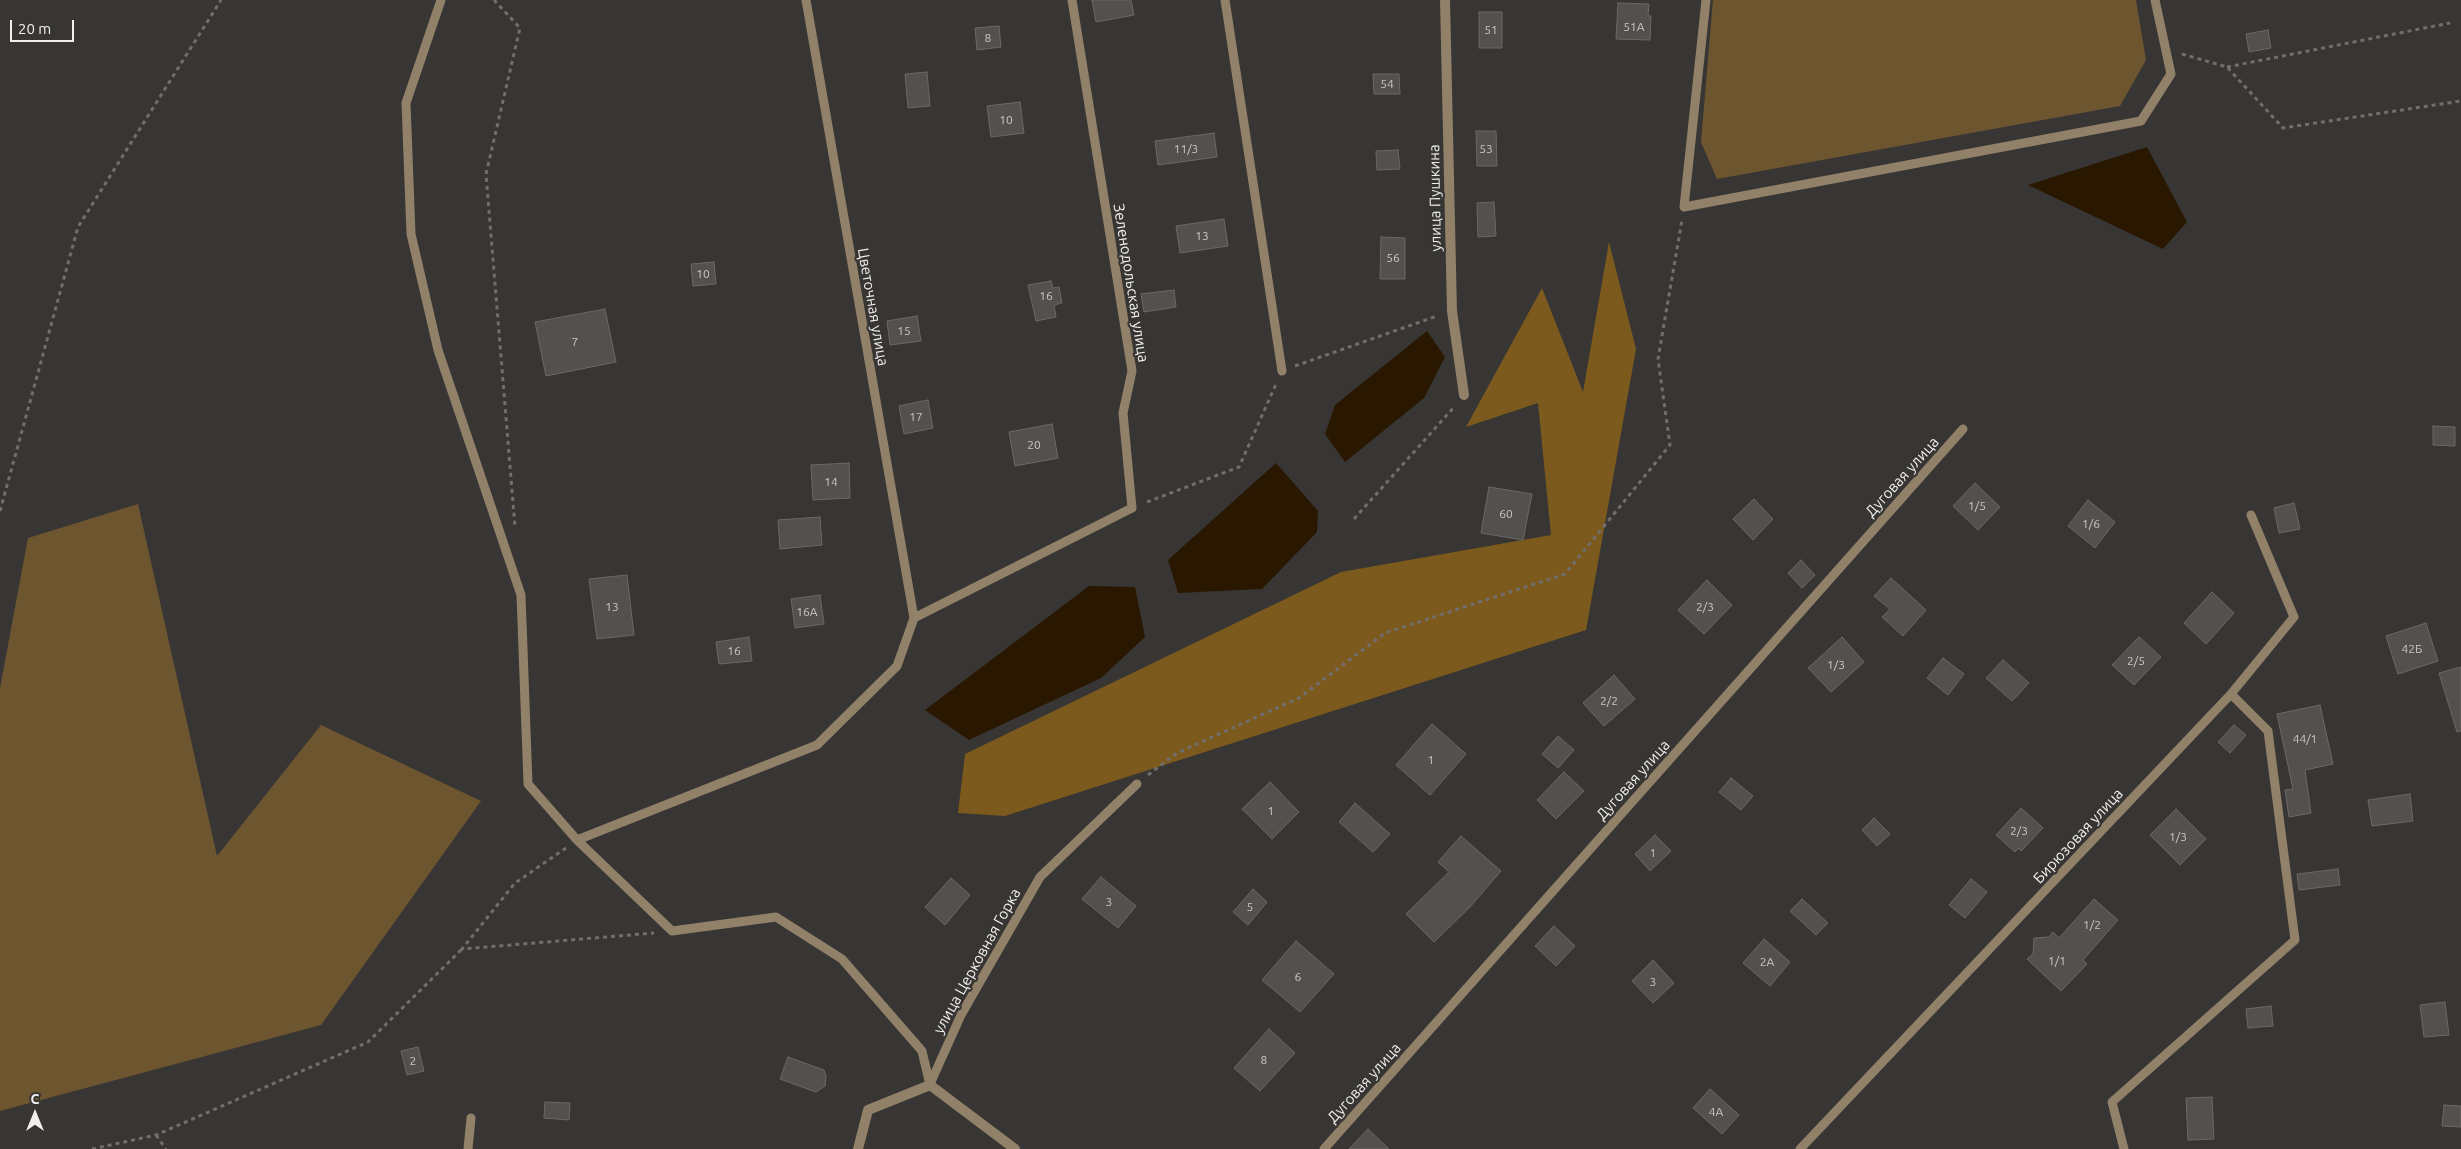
<!DOCTYPE html>
<html>
<head>
<meta charset="utf-8">
<style>
  body { margin:0 }
  #map { position:relative; width:2461px; height:1149px; overflow:hidden; background:#383634; font-family:Ubuntu,sans-serif }
  canvas { display:block }
  .north { position:absolute; left:10px; top:1089px; width:50px; height:50px; -webkit-text-stroke:4px #383634; paint-order:stroke; rotate:0deg; font-size:14px; font-weight:700; line-height:20px; text-align:center; color:#f1f0ee }
  .north::after { content:''; display:block; margin:auto; width:18px; height:22px; background:#f1f0ee; clip-path:polygon(50% 0,100% 100%,50% 72%,0 100%) }
  .scale { position:absolute; left:10px; top:20px; width:64px; height:22px; box-sizing:border-box; border:2px solid #f1f0ee; border-top:0; padding-left:6px; font-size:15px; line-height:18px; white-space:nowrap; color:#f1f0ee; -webkit-text-stroke:4px #383634; paint-order:stroke }
</style>
</head>
<body>
<div id="map">
<canvas width="2461" height="1149"></canvas>
<div class="north">С</div>
<div class="scale">20 m</div>
</div>
<script>
const ctx = document.querySelector('canvas').getContext('2d');
ctx.lineJoin = 'round';
function fillPath(path, color) {
  ctx.fillStyle = color;
  ctx.fill(path, 'evenodd');
}
function poly(rows) {
  const path = new Path2D();
  for (const r of rows) {
    path.moveTo(r[0], r[1]);
    for (let i = 2; i < r.length; i += 2) path.lineTo(r[i], r[i + 1]);
  }
  return path;
}
function strokePath(path, color, width, dash) {
  ctx.strokeStyle = color;
  ctx.lineWidth = width;
  ctx.lineCap = dash ? 'butt' : 'round';
  ctx.setLineDash(dash || []);
  ctx.stroke(path);
}
function write(font, color, halo, rows, align = 'center') {
  ctx.font = font + ' Ubuntu,sans-serif';
  ctx.lineWidth = 4.5;
  ctx.setLineDash([]);
  ctx.textBaseline = 'middle';
  ctx.strokeStyle = halo;
  ctx.fillStyle = color;
  for (const [text, x, y, turn = 0] of rows) {
    ctx.save();
    ctx.translate(x, y);
    ctx.rotate((+turn || 0) * Math.PI / 180);
    ctx.textAlign = isNaN(turn) ? turn : align;
    if (halo) ctx.strokeText(text, 0, 0);
    ctx.fillText(text, 0, 0);
    ctx.restore();
  }
}
fillPath(poly([
  [1713,0,2136,0,2146,60,2120,106,1717,179,1701,142],
  [138,504,217,856,321,725,481,801,321,1025,0,1111,0,688,28,538]
]), '#6d5530');
fillPath(poly([
  [1609,242,1636,349,1586,630,1005,816,958,813,965,754,1341,572,1551,535,1538,403,1466,427,1542,288,1583,392]
]), '#7c591c');
fillPath(poly([
  [2147,147,2187,222,2163,249,2028,185],
  [1427,331,1445,357,1424,398,1345,462,1325,434,1335,405],
  [1276,463,1318,511,1317,532,1262,589,1178,593,1168,560],
  [1089,586,1135,587,1145,637,1101,678,969,740,925,710]
]), '#291700');
const building = poly([
  [1092,0,1131,0,1134,15,1096,22,1092,0],
  [1618,3,1649,4,1648,16,1651,16,1650,40,1616,39,1618,3],
  [1479,12,1502,12,1502,48,1479,48,1479,12],
  [999,26,1001,47,977,50,975,28,999,26],
  [2268,30,2271,48,2249,52,2246,34,2268,30],
  [927,72,930,106,908,108,905,74,927,72],
  [1373,74,1399,74,1400,94,1374,94,1373,74],
  [1020,102,1024,133,991,137,987,106,1020,102],
  [1476,131,1496,131,1497,166,1477,166,1476,131],
  [1214,133,1217,157,1158,165,1155,141,1214,133],
  [1398,150,1400,169,1377,170,1376,151,1398,150],
  [1494,202,1496,236,1478,237,1477,203,1494,202],
  [1224,219,1228,246,1180,253,1176,226,1224,219],
  [1381,237,1405,238,1405,279,1380,279,1381,237],
  [714,262,716,284,693,286,691,264,714,262],
  [1051,281,1053,288,1059,287,1062,303,1054,305,1056,317,1036,321,1028,285,1051,281],
  [1174,290,1176,307,1144,312,1141,294,1174,290],
  [605,309,616,362,546,376,535,322,605,309],
  [917,316,921,341,890,345,887,321,917,316],
  [928,400,933,428,904,434,899,406,928,400],
  [1052,424,1058,458,1015,466,1009,432,1052,424],
  [2433,426,2455,427,2455,446,2433,445,2433,426],
  [849,463,850,498,813,500,811,465,849,463],
  [1975,483,2000,507,1978,530,1953,506,1975,483],
  [1489,487,1532,494,1523,540,1481,533,1489,487],
  [1754,499,1773,519,1753,540,1733,519,1754,499],
  [2088,500,2115,522,2095,548,2068,526,2088,500],
  [2294,503,2300,529,2279,533,2274,508,2294,503],
  [820,517,822,545,780,549,778,520,820,517],
  [1801,560,1815,575,1802,588,1788,573,1801,560],
  [627,575,634,635,597,639,589,579,627,575],
  [1891,578,1926,610,1903,636,1882,617,1890,609,1874,596,1891,578],
  [1707,580,1732,605,1704,634,1678,610,1707,580],
  [2212,592,2234,613,2206,644,2184,623,2212,592],
  [820,595,824,624,795,628,791,599,820,595],
  [2426,623,2438,661,2398,674,2386,636,2426,623],
  [749,637,752,661,719,664,716,642,749,637],
  [1842,637,1864,662,1831,692,1808,668,1842,637],
  [2139,637,2161,657,2134,685,2112,665,2139,637],
  [1943,658,1964,674,1948,695,1927,678,1943,658],
  [2003,660,2029,683,2012,701,1986,678,2003,660],
  [2461,667,2461,731,2457,732,2439,673,2461,667],
  [1614,675,1635,699,1604,726,1583,703,1614,675],
  [2320,705,2333,764,2305,770,2311,813,2289,817,2285,790,2293,789,2277,714,2320,705],
  [1432,724,1466,754,1430,795,1396,765,1432,724],
  [2234,725,2246,735,2230,753,2218,742,2234,725],
  [1558,736,1574,750,1558,768,1542,754,1558,736],
  [1564,772,1584,791,1556,819,1537,800,1564,772],
  [1731,778,1753,796,1741,810,1719,792,1731,778],
  [1270,782,1299,812,1272,839,1242,809,1270,782],
  [2410,794,2413,821,2372,826,2368,800,2410,794],
  [1355,803,1390,834,1373,852,1339,822,1355,803],
  [2021,808,2043,828,2021,851,2019,848,2015,852,1996,835,2021,808],
  [2176,809,2206,839,2180,865,2150,835,2176,809],
  [1874,818,1890,834,1877,846,1862,830,1874,818],
  [1655,835,1671,851,1650,871,1635,854,1655,835],
  [1461,836,1501,871,1470,907,1434,942,1406,914,1449,872,1438,862,1461,836],
  [2338,869,2340,885,2299,890,2297,874,2338,869],
  [1101,877,1136,906,1118,928,1082,899,1101,877],
  [951,878,970,895,945,925,925,907,951,878],
  [1971,879,1987,892,1965,918,1949,905,1971,879],
  [1253,889,1267,902,1248,925,1233,912,1253,889],
  [1802,899,1828,923,1816,935,1790,911,1802,899],
  [2094,899,2118,920,2083,960,2087,964,2061,991,2027,959,2033,954,2034,938,2049,937,2053,932,2059,938,2094,899],
  [1554,926,1575,946,1556,966,1535,946,1554,926],
  [1764,939,1790,962,1770,986,1743,963,1764,939],
  [1296,941,1334,974,1300,1012,1262,980,1296,941],
  [1653,960,1674,983,1653,1003,1632,981,1653,960],
  [2445,1002,2449,1035,2424,1037,2420,1005,2445,1002],
  [2271,1006,2273,1026,2248,1028,2246,1009,2271,1006],
  [1269,1029,1295,1053,1260,1091,1234,1068,1269,1029],
  [418,1047,424,1071,407,1075,401,1051,418,1047],
  [788,1057,824,1070,826,1076,825,1086,816,1092,780,1079,788,1057],
  [1710,1089,1739,1115,1722,1134,1693,1108,1710,1089],
  [2212,1097,2214,1139,2188,1140,2186,1098,2212,1097],
  [545,1102,570,1103,569,1120,544,1118,545,1102],
  [2444,1105,2461,1106,2461,1127,2442,1126,2444,1105],
  [1368,1129,1389,1149,1349,1149,1368,1129]
]);
fillPath(building, '#53514e');
strokePath(building, '#6b6966', 1);
strokePath(poly([
  [494,0,520,28,486,174,515,527],
  [2182,54,2227,67,2283,128,2461,101],
  [2227,67,2450,23],
  [1295,366,1437,316],
  [1147,502,1239,467,1277,382],
  [0,511,78,227,221,0],
  [1354,519,1455,406],
  [1148,775,1177,753,1299,698,1385,633,1565,574,1670,445,1658,359,1682,220],
  [566,848,515,883,462,949,654,933],
  [156,1135,166,1149],
  [92,1149,156,1135,368,1042,462,949]
]), '#716f6d', 3, [4, 4]);
strokePath(poly([
  [441,0,406,103,411,234,438,350,521,595,528,784,577,840,672,931,776,917,842,959,922,1051,930,1085],
  [1225,0,1282,371],
  [1706,0,1684,207,2141,121,2171,74,2155,0],
  [914,618,1132,508,1123,413,1132,371,1072,0],
  [577,840,817,745,897,666,914,618,806,0],
  [930,1084,961,1015,1040,877,1137,784],
  [468,1149,471,1118],
  [1324,1149,1963,429],
  [1800,1149,2231,694,2294,617,2251,515],
  [2124,1149,2112,1102,2295,940,2268,731,2231,694]
]), '#928169', 9);
strokePath(poly([
  [1445,0,1452,311,1464,395],
  [858,1149,868,1110,930,1085,1015,1149]
]), '#928169', 10);
write('12px', '#cac8c6', null, [
  ["51А",1634,27],
  ["51",1491,30],
  ["8",988,38],
  ["54",1387,84],
  ["10",1006,120],
  ["11/3",1186,149],
  ["53",1486,149],
  ["13",1202,236],
  ["56",1393,258],
  ["10",703,274],
  ["16",1046,296],
  ["15",904,331],
  ["7",575,342],
  ["17",916,417],
  ["20",1034,445],
  ["14",831,482],
  ["1/5",1977,506],
  ["60",1506,514],
  ["1/6",2091,524],
  ["13",612,607],
  ["2/3",1705,607],
  ["16А",807,612],
  ["42Б",2412,649],
  ["16",734,651],
  ["2/5",2136,661],
  ["1/3",1836,665],
  ["2/2",1609,701],
  ["44/1",2305,739],
  ["1",1431,760],
  ["1",1271,811],
  ["2/3",2019,831],
  ["1/3",2178,837],
  ["1",1653,853],
  ["3",1109,902],
  ["5",1250,907],
  ["1/2",2092,925],
  ["1/1",2057,961],
  ["2А",1767,962],
  ["6",1298,977],
  ["3",1653,982],
  ["8",1264,1060],
  ["2",413,1061],
  ["4А",1716,1112]
]);
write('15px', '#f1f0ee', '#383634', [
  ["улица Пушкина",1435,198,-91],
  ["Зеленодольская улица",1131,283,81],
  ["Цветочная улица",873,307,80],
  ["Дуговая улица",1902,477,-48],
  ["Дуговая улица",1633,780,-48],
  ["Бирюзовая улица",2078,836,-47],
  ["улица Церковная Горка",977,961,-61],
  ["Дуговая улица",1364,1083,-48]
]);
</script>
</body>
</html>
